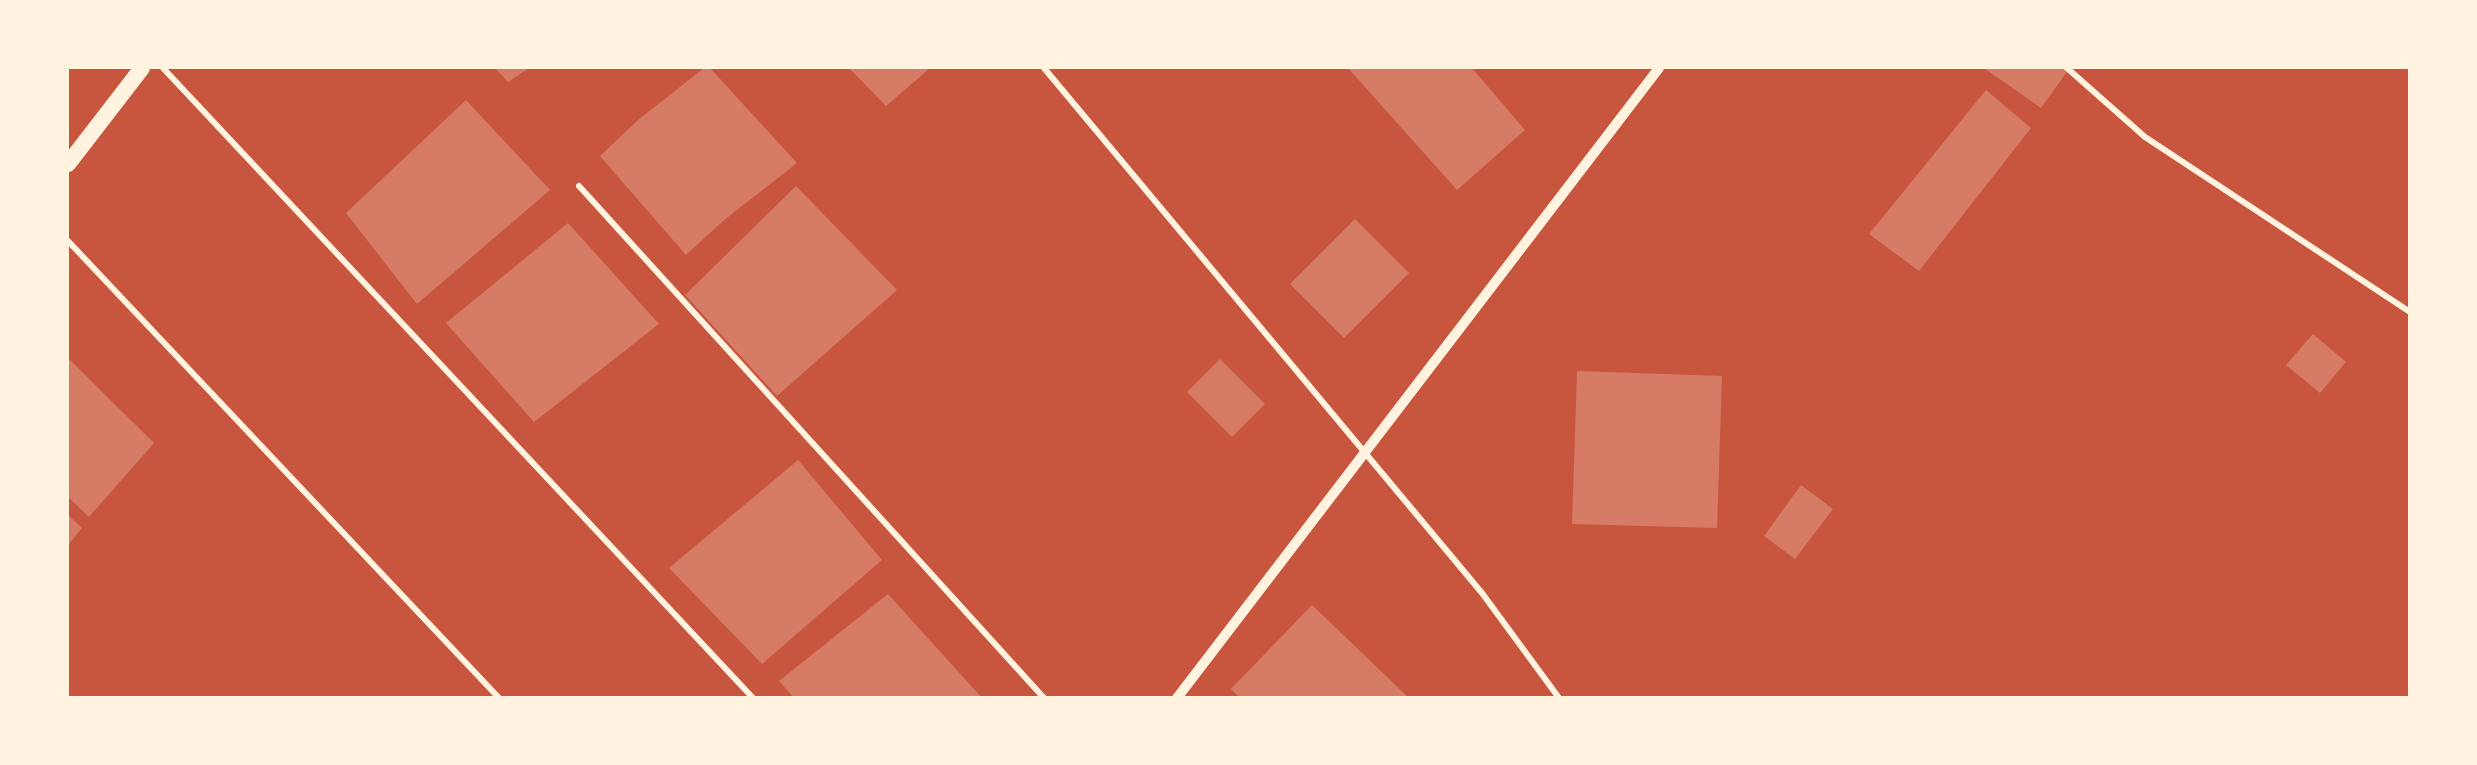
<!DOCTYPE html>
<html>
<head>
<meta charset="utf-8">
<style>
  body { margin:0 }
  #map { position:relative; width:2477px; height:765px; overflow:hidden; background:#c8553d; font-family:Roboto,sans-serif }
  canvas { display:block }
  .frame { position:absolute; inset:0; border:69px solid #fff3e0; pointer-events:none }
</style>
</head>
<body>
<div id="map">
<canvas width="2477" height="765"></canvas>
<div class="frame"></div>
</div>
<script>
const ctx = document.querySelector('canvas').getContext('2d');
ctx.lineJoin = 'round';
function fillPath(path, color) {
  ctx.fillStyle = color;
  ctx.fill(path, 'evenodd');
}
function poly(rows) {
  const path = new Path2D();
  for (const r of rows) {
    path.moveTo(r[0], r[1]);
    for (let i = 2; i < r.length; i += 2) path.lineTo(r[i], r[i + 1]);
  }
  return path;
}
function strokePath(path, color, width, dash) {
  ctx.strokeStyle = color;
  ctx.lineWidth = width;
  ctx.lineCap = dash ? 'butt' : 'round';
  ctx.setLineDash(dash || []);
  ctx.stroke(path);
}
fillPath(poly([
  [495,68,529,68,508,82],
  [704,68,710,68,797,163,723,221,686,255,600,156,638,120],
  [849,68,930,68,886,106],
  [1348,68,1472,68,1525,130,1457,190],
  [1984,68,2067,68,2069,69,2041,108],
  [1986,90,2031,128,1919,271,1869,234],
  [466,100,550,190,417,304,346,213],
  [796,186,897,290,777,396,685,295],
  [1355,219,1409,273,1344,338,1290,284],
  [568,223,659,324,534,422,446,323],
  [2313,334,2346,362,2320,393,2286,365],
  [68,358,154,443,89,517,68,497],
  [1220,359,1265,404,1232,437,1187,392],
  [1577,371,1722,376,1717,528,1572,524],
  [798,460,882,560,762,664,669,568],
  [1801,485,1833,509,1795,559,1764,536],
  [68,515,82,528,68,545],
  [888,594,982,698,794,698,779,681],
  [1312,605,1409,698,1240,698,1231,689]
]), '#d67c66');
strokePath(poly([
  [163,68,753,698],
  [1044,68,1482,593,1559,698],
  [2067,68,2145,137,2410,312],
  [579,186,1044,698],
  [68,241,499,698]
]), '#fff3e0', 6);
strokePath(poly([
  [1177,698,1659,68]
]), '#fff3e0', 10);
strokePath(poly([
  [68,164,142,68]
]), '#fff3e0', 16);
</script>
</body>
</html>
